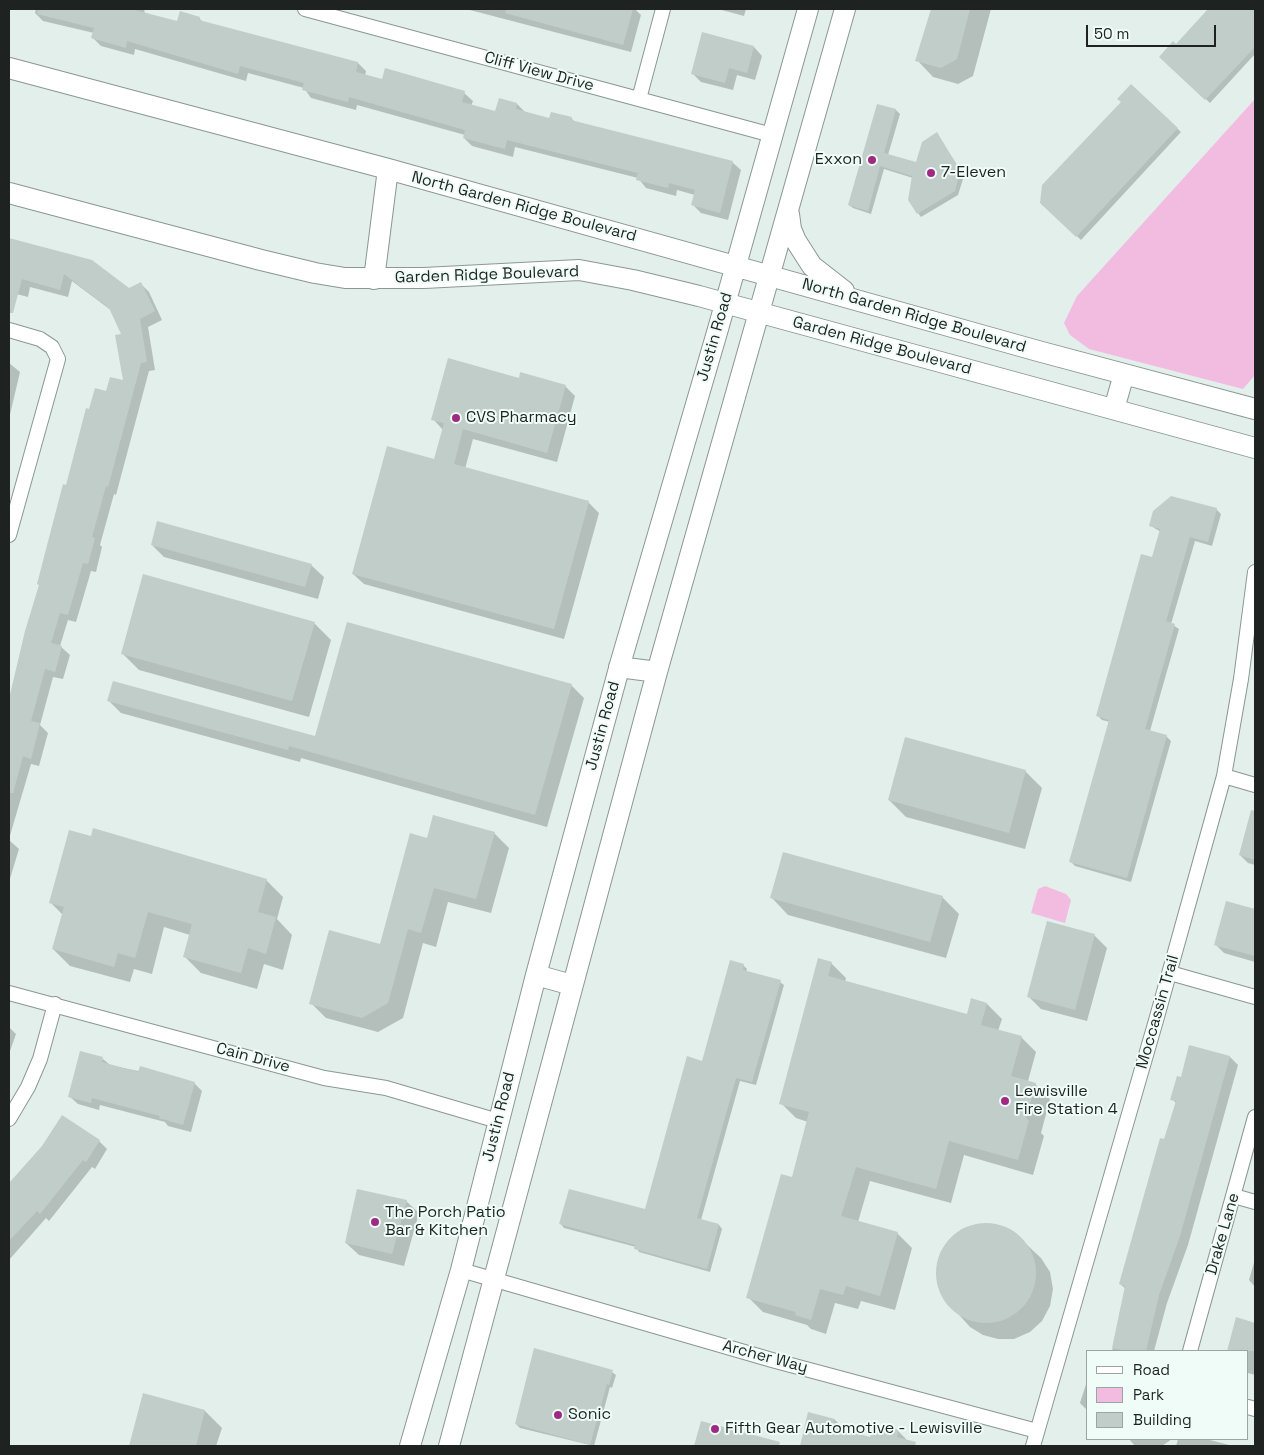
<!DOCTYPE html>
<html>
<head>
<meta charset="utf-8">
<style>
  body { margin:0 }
  #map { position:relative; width:1264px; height:1455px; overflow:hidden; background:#e2efea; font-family:"Space Grotesk",sans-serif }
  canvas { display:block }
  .frame { position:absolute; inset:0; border:10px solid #1e2321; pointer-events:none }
  .legend { position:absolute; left:1086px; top:1350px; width:162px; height:90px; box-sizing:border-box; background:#effcf8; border:1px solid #9ba5a2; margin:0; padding:6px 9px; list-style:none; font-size:15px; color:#1e2321 }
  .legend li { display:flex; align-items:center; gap:10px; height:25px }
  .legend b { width:25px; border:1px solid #9ba5a2 }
  .scale { position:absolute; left:1086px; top:25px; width:130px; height:22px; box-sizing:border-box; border:2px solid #1e2321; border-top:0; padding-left:6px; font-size:15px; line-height:18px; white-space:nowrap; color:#1e2321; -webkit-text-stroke:4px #effcf8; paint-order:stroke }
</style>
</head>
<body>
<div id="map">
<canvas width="1264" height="1455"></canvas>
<div class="frame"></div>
<ul class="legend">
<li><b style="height:6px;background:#fff"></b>Road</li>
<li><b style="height:14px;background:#f2bce1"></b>Park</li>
<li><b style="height:14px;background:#c1cdc9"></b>Building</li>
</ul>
<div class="scale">50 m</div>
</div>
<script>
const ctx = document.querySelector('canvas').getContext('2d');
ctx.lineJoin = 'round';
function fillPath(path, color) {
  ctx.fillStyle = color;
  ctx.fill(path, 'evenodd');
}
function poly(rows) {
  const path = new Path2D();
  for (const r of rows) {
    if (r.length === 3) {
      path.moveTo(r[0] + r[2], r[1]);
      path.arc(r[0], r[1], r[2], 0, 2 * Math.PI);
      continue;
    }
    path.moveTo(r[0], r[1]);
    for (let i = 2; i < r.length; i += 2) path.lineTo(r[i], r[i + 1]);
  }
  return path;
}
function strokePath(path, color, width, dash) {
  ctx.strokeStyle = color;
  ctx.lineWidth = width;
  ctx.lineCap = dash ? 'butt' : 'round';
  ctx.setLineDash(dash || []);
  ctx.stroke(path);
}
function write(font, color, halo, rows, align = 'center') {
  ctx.font = font + ' "Space Grotesk",sans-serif';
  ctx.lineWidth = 4;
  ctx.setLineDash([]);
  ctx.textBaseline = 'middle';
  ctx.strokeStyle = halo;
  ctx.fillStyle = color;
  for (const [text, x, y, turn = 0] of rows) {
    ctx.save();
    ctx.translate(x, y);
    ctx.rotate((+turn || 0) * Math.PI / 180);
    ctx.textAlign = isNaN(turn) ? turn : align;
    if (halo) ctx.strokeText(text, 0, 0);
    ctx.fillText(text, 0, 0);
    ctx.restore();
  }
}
fillPath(poly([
  [1255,99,1255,375,1243,389,1089,349,1070,335,1064,323,1077,296],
  [1045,886,1066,894,1071,900,1065,923,1031,913,1038,889]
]), '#f2bce1');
fillPath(poly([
  [36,9,144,9,145,14,178,23,199,18,204,23,358,63,366,71,365,76,383,81,464,93,473,101,471,106,496,112,517,104,525,112,550,120,571,118,575,122,732,162,741,170,728,220,701,213,693,205,695,195,677,190,676,196,646,188,638,178,515,147,513,157,472,146,464,138,465,135,357,105,356,110,311,98,304,88,248,73,246,81,135,49,134,55,101,46,93,38,94,33,43,21,35,13],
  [466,9,635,9,641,15,631,52],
  [718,9,746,9,744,16],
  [932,9,991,9,973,76,958,84,933,77,917,60],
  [1210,9,1255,9,1255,54,1210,103,1161,56,1176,45],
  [703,34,754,47,762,56,755,80,737,75,733,90,701,82,693,74],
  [1132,86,1181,132,1081,240,1042,203,1122,102],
  [878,105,896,110,900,114,888,155,917,164,940,138,964,176,958,195,921,217,918,213,913,178,884,169,871,214,853,208,849,205],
  [9,240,92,262,129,290,141,284,149,292,162,320,148,327,155,370,149,371,116,495,114,494,100,545,102,547,96,572,91,571,76,622,68,620,60,646,70,655,63,679,53,677,40,725,48,733,39,766,31,764,9,839,9,703,26,631,90,410,107,392,124,382,123,335,112,311,72,281,68,297,30,287,28,297,9,292],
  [9,363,20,372,9,419],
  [520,379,565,386,575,396,557,462,473,439,465,469,588,502,599,513,564,639,364,584,353,574,435,460,443,430,433,419],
  [1216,509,1221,514,1212,546,1195,541,1171,624,1179,629,1150,731,1166,736,1171,741,1131,882,1075,866,1071,862,1110,722,1102,720,1097,715,1161,532,1151,526],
  [152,545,311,565,324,577,318,599,164,557],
  [314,623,331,640,309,717,139,670,122,653],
  [571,685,584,698,547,827,301,758,300,762,121,713,109,701,316,738],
  [1025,771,1042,788,1025,849,906,817,889,800],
  [1250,816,1255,818,1255,865,1248,863,1240,855],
  [494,833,509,848,491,913,448,902,436,947,423,943,403,1018,378,1032,326,1018,311,1003,380,945,428,839],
  [9,840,19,849,9,882],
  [266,880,283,897,277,919,292,935,283,970,264,964,257,989,201,973,184,956,190,935,164,927,152,974,134,969,130,982,70,966,53,949,63,915,50,902],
  [942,897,959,914,946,958,788,915,772,898],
  [1227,903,1255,911,1255,962,1224,953,1216,945],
  [1094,935,1107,948,1087,1021,1041,1009,1028,996],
  [831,963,846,978,845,982,968,1016,972,1000,987,1004,1002,1019,998,1031,1021,1037,1036,1052,1028,1081,1035,1084,1050,1099,1041,1133,1044,1136,1033,1175,964,1155,951,1203,870,1181,858,1222,897,1233,912,1248,895,1310,861,1301,858,1309,835,1303,826,1334,811,1329,807,1325,763,1312,748,1297,793,1179,808,1122,796,1118,781,1103],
  [743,965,747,969,746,972,780,982,784,985,756,1085,740,1081,701,1220,719,1225,722,1229,710,1272,639,1252,636,1247,564,1228,561,1224,646,1211,703,1062],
  [9,1027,16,1034,9,1054],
  [1190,1047,1230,1057,1238,1065,1188,1245,1167,1303,1154,1351,1112,1351,1121,1317,1119,1315,1126,1289,1120,1284,1165,1141,1176,1103,1172,1099,1181,1079],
  [103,1059,110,1065,194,1083,202,1091,191,1132,168,1126,165,1122,100,1105,99,1110,78,1104,69,1096],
  [62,1117,99,1141,107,1149,95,1169,92,1167,49,1221,46,1218,9,1260,9,1185,43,1147],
  [406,1201,419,1213,404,1266,359,1255,346,1243],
  [978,1224,995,1224,1011,1230,1041,1258,1050,1272,1053,1289,1050,1306,1042,1321,1030,1332,1014,1339,998,1339,983,1335,970,1327,943,1297,938,1283,937,1267,941,1252,950,1239,962,1229],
  [1255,1259,1255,1287,1249,1280],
  [1237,1319,1255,1324,1255,1375,1248,1373,1248,1351,1228,1351],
  [612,1372,616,1375,612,1388,610,1387,594,1446,520,1428,516,1424],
  [1087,1381,1088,1381,1088,1411,1080,1403],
  [144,1394,205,1411,222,1428,216,1446,130,1446],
  [809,1414,835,1420,843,1428,842,1431,871,1439,898,1431,906,1439,905,1446,801,1446],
  [702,1422,766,1442,765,1446,695,1446],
  [1129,1439,1172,1439,1162,1446,1135,1446],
  [1178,1439,1206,1439,1233,1446,1176,1446]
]), '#0003');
fillPath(poly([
  [38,9,131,9,177,21,180,11,200,17,199,20,358,62,356,72,382,79,385,68,465,91,462,102,495,111,499,98,517,103,516,109,549,118,551,112,572,117,571,120,733,161,720,213,691,205,695,190,669,183,668,188,636,180,638,173,507,140,505,149,463,138,465,130,349,97,348,102,302,90,304,83,240,66,238,74,127,41,126,48,91,38,94,28,37,14],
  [506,9,633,9,623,45,505,13],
  [931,9,970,9,957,59,941,68,915,61],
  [1208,9,1255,9,1255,47,1205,100,1159,57,1173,41,1176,44],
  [702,32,754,46,747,73,729,68,725,83,691,74],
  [1131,84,1178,128,1076,237,1040,203,1042,185,1121,102,1117,99],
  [877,104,896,109,884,153,916,162,922,142,937,132,960,171,955,191,917,214,908,200,912,176,880,166,868,211,848,205],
  [9,238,92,260,129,288,141,282,155,311,140,319,147,362,141,363,108,487,106,486,92,537,95,538,88,564,83,563,68,615,60,613,51,643,62,646,55,672,45,669,31,721,40,723,31,759,23,756,13,793,9,793,9,699,25,631,39,585,37,584,45,553,63,484,66,485,86,408,89,409,95,388,106,391,110,377,123,380,115,335,121,334,109,308,64,274,60,290,22,279,13,313,9,313],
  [448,358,519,378,520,372,566,385,547,453,463,429,454,464,589,501,554,629,352,574,387,446,434,459,444,423,431,420],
  [1171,496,1217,508,1208,542,1190,537,1166,621,1175,624,1145,729,1167,735,1127,878,1069,862,1109,720,1096,716,1141,554,1152,557,1160,529,1149,526,1153,511],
  [157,521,312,564,305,587,151,545],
  [143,574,315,622,292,701,121,654],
  [347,622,572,684,535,815,289,746,288,750,107,701,113,681,315,736],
  [905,737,1026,770,1009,833,888,800],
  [1251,810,1255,811,1255,860,1239,855],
  [433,815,495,832,476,899,434,888,421,933,408,929,388,1003,362,1018,309,1004,329,930,380,944,410,833,427,838],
  [93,828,267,879,258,912,276,917,266,954,248,948,241,973,183,957,192,924,148,912,135,958,118,953,114,967,52,949,64,907,49,903,69,830,91,836],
  [783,852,943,896,930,942,770,898],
  [1226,901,1255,909,1255,956,1214,945],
  [1047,921,1095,934,1075,1010,1027,997],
  [818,958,832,962,828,976,967,1014,971,998,987,1003,981,1025,1022,1036,1011,1076,1036,1083,1026,1119,1029,1120,1018,1160,949,1141,936,1189,856,1167,841,1216,898,1232,880,1296,846,1286,843,1295,820,1289,811,1320,795,1315,796,1312,746,1298,781,1174,792,1177,809,1112,779,1104],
  [730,960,744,964,743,970,781,980,752,1082,736,1078,697,1218,719,1224,707,1269,634,1249,635,1245,559,1224,569,1189,645,1209,687,1056,702,1061],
  [1189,1045,1230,1056,1180,1236,1159,1295,1146,1351,1126,1351,1112,1348,1125,1286,1119,1284,1160,1138,1164,1139,1176,1101,1170,1100,1177,1076,1181,1077],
  [80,1051,103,1057,102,1062,138,1072,140,1066,195,1082,183,1125,159,1118,160,1116,92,1098,91,1103,68,1097],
  [62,1115,100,1140,86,1162,83,1160,40,1214,37,1211,9,1241,9,1183,42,1146],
  [357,1189,407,1200,392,1254,345,1243],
  [986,1273,50],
  [1236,1317,1255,1323,1255,1351,1227,1351],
  [534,1348,613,1370,609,1385,607,1384,590,1445,515,1424],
  [143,1393,205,1410,196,1446,129,1446],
  [808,1412,835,1419,833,1427,870,1437,872,1430,882,1433,884,1426,899,1430,897,1437,916,1442,915,1446,800,1446],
  [701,1421,780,1442,779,1446,694,1446]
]), '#c1cdc9');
const minor = poly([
  [305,9,772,135],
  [639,99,663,9],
  [9,330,40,339,52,347,58,359,9,535],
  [1224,776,1255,785],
  [1170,973,1255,997],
  [9,993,324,1078,386,1088,498,1121],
  [9,1119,28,1087,40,1059,55,1004],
  [1234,1196,1255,1202],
  [461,1270,772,1360,1037,1431],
  [1190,1351,1255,1117],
  [1248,1407,1255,1409],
  [1033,1446,1157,1017,1224,776,1241,679,1255,572]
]);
const secondary = poly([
  [9,68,388,169,1038,351,1255,409],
  [9,193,261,260,315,273,345,278,424,278,579,270,633,280,699,296,1255,448],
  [789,214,791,229,796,241,812,266,844,291],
  [374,279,388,169],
  [1114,409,1124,374],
  [619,667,657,672],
  [536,975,572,985],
  [410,1446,461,1270,536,975,621,661,718,329,808,9],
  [449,1446,657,672,845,9]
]);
strokePath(minor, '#8b9793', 16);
strokePath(secondary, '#8b9793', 22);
strokePath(minor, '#fff', 14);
strokePath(secondary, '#fff', 20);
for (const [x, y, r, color] of [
  [872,160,5,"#9e2a84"],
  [931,173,5,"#9e2a84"],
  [456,418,5,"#9e2a84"],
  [1005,1101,5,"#9e2a84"],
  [375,1222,5,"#9e2a84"],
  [558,1415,5,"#9e2a84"],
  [715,1429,5,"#9e2a84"]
]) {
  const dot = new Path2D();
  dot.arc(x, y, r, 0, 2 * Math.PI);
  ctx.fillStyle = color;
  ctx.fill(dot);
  strokePath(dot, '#effcf8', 2);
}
write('16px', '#1e2321', '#effcf8', [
  ["Cliff View Drive",539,72,15],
  ["North Garden Ridge Boulevard",524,207,15],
  ["Garden Ridge Boulevard",487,275,-2],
  ["North Garden Ridge Boulevard",914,316,16],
  ["Justin Road",715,337,-74],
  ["Garden Ridge Boulevard",882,346,15],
  ["Justin Road",603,726,-75],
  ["Moccassin Trail",1158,1012,-74],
  ["Cain Drive",253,1058,15],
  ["Justin Road",499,1117,-76],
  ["Drake Lane",1223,1234,-74],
  ["Archer Way",765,1357,15]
]);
write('16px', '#1e2321', '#effcf8', [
  ["Exxon",862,160,"right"],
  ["7-Eleven",941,173],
  ["CVS Pharmacy",466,418],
  ["Lewisville",1015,1092],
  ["Fire Station 4",1015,1110],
  ["The Porch Patio",385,1213],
  ["Bar & Kitchen",385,1231],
  ["Sonic",568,1415],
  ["Fifth Gear Automotive - Lewisville",725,1429]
], 'left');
</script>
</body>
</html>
